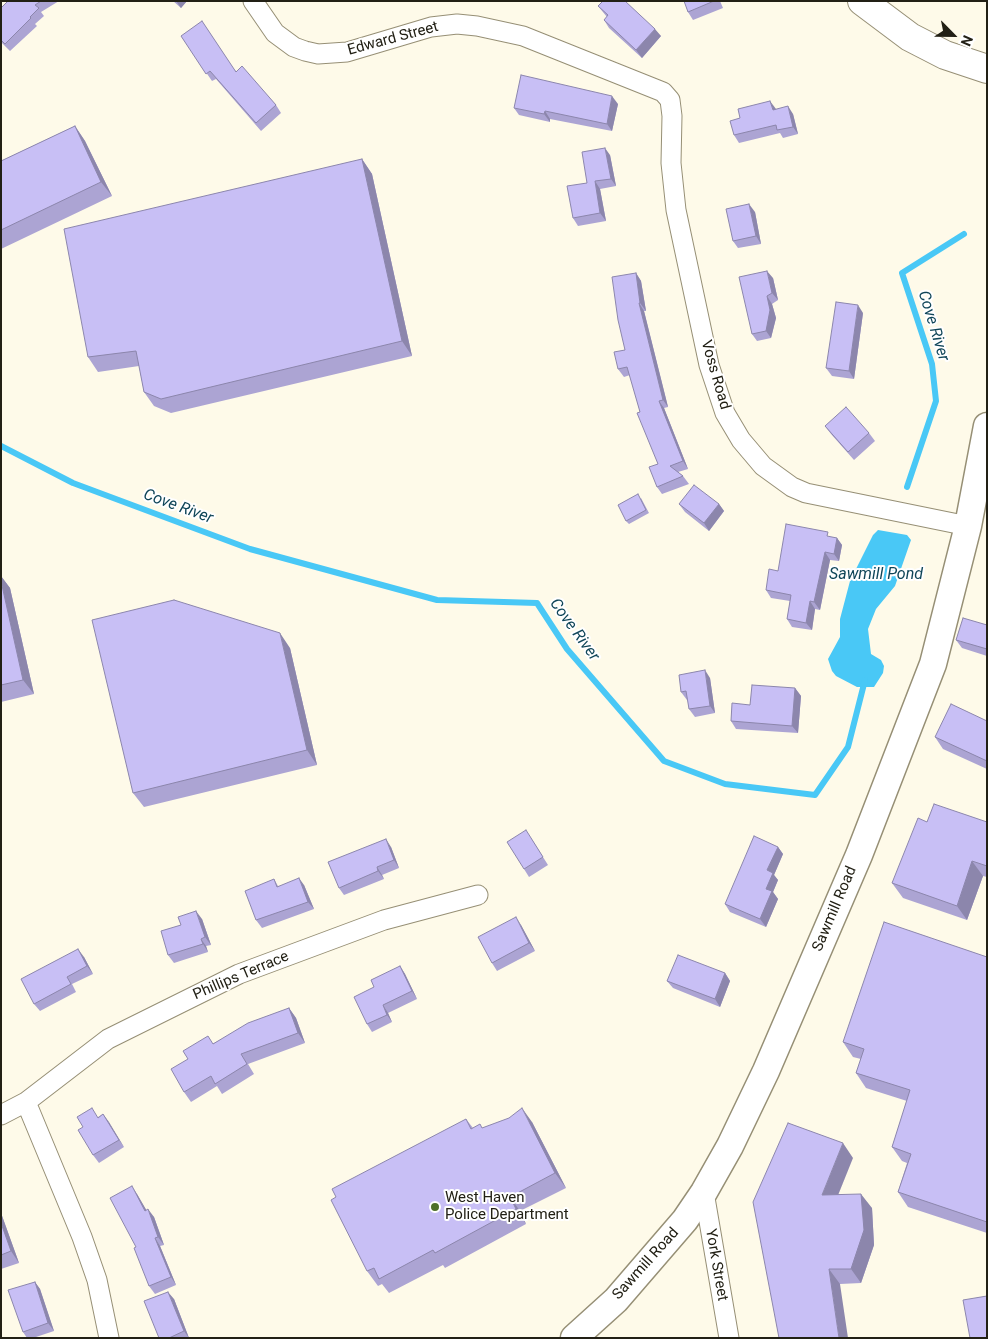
<!DOCTYPE html>
<html>
<head>
<meta charset="utf-8">
<style>
  body { margin:0 }
  #map { position:relative; width:988px; height:1339px; overflow:hidden; background:#fefae9; font-family:Roboto,sans-serif }
  canvas { display:block }
  .frame { position:absolute; inset:0; border:2px solid #222015; pointer-events:none }
  .north { position:absolute; left:928px; top:10px; width:50px; height:50px; -webkit-text-stroke:4px #fff; paint-order:stroke; rotate:113deg; font-size:14px; font-weight:700; line-height:20px; text-align:center; color:#222015 }
  .north::after { content:''; display:block; margin:auto; width:18px; height:22px; background:#222015; clip-path:polygon(50% 0,100% 100%,50% 72%,0 100%) }
</style>
</head>
<body>
<div id="map">
<canvas width="988" height="1339"></canvas>
<div class="frame"></div>
<div class="north">N</div>
</div>
<script>
const ctx = document.querySelector('canvas').getContext('2d');
ctx.lineJoin = 'round';
function fillPath(path, color) {
  ctx.fillStyle = color;
  ctx.fill(path, 'evenodd');
}
function poly(rows) {
  const path = new Path2D();
  for (const r of rows) {
    path.moveTo(r[0], r[1]);
    for (let i = 2; i < r.length; i += 2) path.lineTo(r[i], r[i + 1]);
  }
  return path;
}
function strokePath(path, color, width, dash) {
  ctx.strokeStyle = color;
  ctx.lineWidth = width;
  ctx.lineCap = dash ? 'butt' : 'round';
  ctx.setLineDash(dash || []);
  ctx.stroke(path);
}
function write(font, color, halo, rows, align = 'center') {
  ctx.font = font + ' Roboto,sans-serif';
  ctx.lineWidth = 4;
  ctx.setLineDash([]);
  ctx.textBaseline = 'middle';
  ctx.strokeStyle = halo;
  ctx.fillStyle = color;
  for (const [text, x, y, turn = 0] of rows) {
    ctx.save();
    ctx.translate(x, y);
    ctx.rotate((+turn || 0) * Math.PI / 180);
    ctx.textAlign = isNaN(turn) ? turn : align;
    if (halo) ctx.strokeText(text, 0, 0);
    ctx.fillText(text, 0, 0);
    ctx.restore();
  }
}
fillPath(poly([
  [878,530,907,535,911,540,895,586,876,609,868,629,871,654,881,660,884,666,883,673,874,687,857,687,836,676,832,671,828,659,840,637,840,619,850,581,873,535]
]), '#49c8f6');
strokePath(poly([
  [1,446,73,483,250,549,437,600,537,603,567,649,664,761,725,784,815,795,848,747,865,680],
  [907,487,936,401,932,364,902,273,964,234]
]), '#49c8f6', 6);
const street = poly([
  [253,1,275,33,294,47,305,51,318,54,347,52,431,27,457,24,477,26,523,36,663,92,670,100,672,116,671,163,676,210,709,365,725,413,741,440,763,466,792,487,806,493,968,526],
  [26,1102,82,1237,97,1280,109,1338],
  [1,1115,26,1102,108,1039,239,974,384,920,478,895],
  [704,1192,729,1338]
]);
const secondary = poly([
  [574,1338,616,1300,685,1220,704,1192,730,1146,766,1071,859,855,933,664,968,526,987,426]
]);
const highway = poly([
  [862,1,910,37,945,55,987,69]
]);
strokePath(street, '#968f75', 21);
strokePath(secondary, '#968f75', 29);
strokePath(highway, '#968f75', 30);
strokePath(street, '#fff', 19);
strokePath(secondary, '#fff', 26);
strokePath(highway, '#fff', 28);
fillPath(poly([
  [8,1,59,1,41,12,44,16,35,24,37,26,10,51,1,42,1,8],
  [173,1,187,1,181,8],
  [684,1,720,1,723,8,693,20,688,12],
  [598,6,661,36,642,58,609,28,604,20,607,17],
  [181,36,236,71,276,105,281,113,261,131,216,79,212,81],
  [618,104,612,131,550,119,550,122,519,115,514,108],
  [776,109,793,114,798,134,783,138,780,133,739,143,734,135],
  [75,126,85,141,112,196,1,249,1,161],
  [610,155,616,186,600,189,606,221,578,226,573,218,587,183],
  [362,159,372,174,412,356,171,413,154,406,144,392,139,366,98,372,88,357],
  [755,212,761,244,738,248,733,241],
  [636,273,641,281,646,311,644,311,668,407,664,408,688,469,678,472,683,476,689,484,662,494,657,487,658,464,640,412,630,375,624,377,618,369,625,350],
  [773,278,778,300,772,304,776,318,771,338,757,341,752,334],
  [863,313,854,379,832,376,826,368],
  [825,426,869,433,875,441,854,460,831,434],
  [641,498,649,513,629,524,626,521],
  [679,504,719,504,724,511,709,531,685,512],
  [831,537,837,538,842,545,839,561,830,560,820,610,815,609,812,630,792,627,787,619,790,601,771,598,766,590,778,571],
  [1,576,10,588,34,694,1,702],
  [987,625,987,656,962,648,956,640],
  [290,648,317,765,144,807,133,793],
  [710,678,715,713,695,717,689,709,688,699,687,700,681,692],
  [795,688,801,696,798,733,736,729,731,721,750,705],
  [987,721,987,769,943,749,935,737],
  [927,822,987,822,987,877,983,876,967,920,903,898,892,883],
  [531,838,548,865,529,877,524,869],
  [391,847,399,868,382,875,384,879,344,895,339,888],
  [778,847,783,854,774,875,778,880,773,892,778,899,766,927,730,912,725,904],
  [274,879,278,886,304,885,314,909,262,928,256,920],
  [202,919,211,945,206,946,208,952,174,963,168,955],
  [521,925,535,951,497,971,492,963],
  [84,957,93,974,72,984,76,992,40,1011,34,1004],
  [987,957,987,1233,908,1207,898,1192,907,1163,902,1161,892,1147,907,1101,866,1088,856,1073,861,1059,853,1057,843,1042],
  [400,966,405,974,417,999,388,1013,392,1022,372,1032,367,1024,374,987],
  [725,973,730,981,720,1007,673,988,667,981],
  [289,1008,296,1018,305,1043,248,1064,254,1074,222,1094,217,1086,191,1102,184,1092,188,1059,214,1043],
  [103,1114,124,1147,99,1163,93,1155,98,1117],
  [466,1119,473,1128,482,1128,532,1122,566,1188,520,1211,526,1224,445,1268,443,1265,389,1293,382,1284,378,1286,367,1271],
  [853,1158,838,1195,872,1208,874,1245,861,1283,840,1284,779,1338],
  [137,1194,146,1210,154,1217,164,1245,160,1246,176,1285,155,1294,149,1286,136,1247],
  [1,1213,19,1263,1,1269],
  [35,1282,40,1289,54,1331,33,1338,27,1338,23,1332],
  [174,1299,189,1338,159,1338]
]), '#aca4d3');
fillPath(poly([
  [176,1,187,1,181,8],
  [655,29,661,36,642,58,636,50],
  [612,96,618,104,612,131,607,124],
  [770,101,776,109,778,118,773,110],
  [788,106,793,114,798,134,793,127],
  [545,111,550,119,550,122,544,114],
  [75,126,85,141,112,196,101,182],
  [605,148,610,155,616,186,611,179],
  [362,159,372,174,412,356,402,341],
  [595,181,600,189,606,221,600,213],
  [749,204,755,212,761,244,756,236],
  [767,271,773,278,778,300,772,293],
  [636,273,641,281,646,311,640,303],
  [767,296,772,304,776,318,771,338,766,331],
  [639,303,644,311,668,407,663,400],
  [858,305,863,313,854,379,849,371],
  [659,401,664,408,688,469,683,461],
  [719,504,724,511,709,531,704,523],
  [837,538,842,545,839,561,834,554],
  [825,552,830,560,820,610,814,602],
  [1,576,10,588,34,694,23,680,1,581],
  [810,601,815,609,812,630,806,623],
  [280,633,290,648,317,765,307,750],
  [705,670,710,678,715,713,710,706],
  [795,688,801,696,798,733,792,726],
  [386,839,391,847,399,868,394,860],
  [778,847,783,854,774,875,778,880,773,892,778,899,766,927,760,919,766,889,767,870],
  [972,861,983,876,967,920,957,906],
  [377,867,382,875,384,879,378,871],
  [299,878,304,885,314,909,308,902],
  [196,911,202,919,211,945,205,937],
  [516,917,521,925,535,951,529,943],
  [201,939,206,946,208,952,203,944],
  [78,949,84,957,93,974,87,966],
  [400,966,405,974,417,999,412,991],
  [725,973,730,981,720,1007,715,999],
  [383,1005,388,1013,392,1022,387,1015],
  [289,1008,296,1018,305,1043,298,1033],
  [522,1108,532,1122,566,1188,555,1173],
  [103,1114,109,1122,124,1147,119,1140],
  [843,1143,853,1158,832,1210,822,1195],
  [132,1186,137,1194,151,1218,145,1211],
  [861,1194,872,1208,874,1245,861,1283,851,1269],
  [510,1197,520,1211,526,1224,516,1209],
  [148,1209,154,1217,164,1245,158,1237],
  [1,1213,19,1263,11,1251,1,1223],
  [155,1238,160,1246,176,1285,171,1277],
  [829,1269,840,1284,848,1338,839,1338],
  [35,1282,40,1289,54,1331,48,1323],
  [168,1292,174,1299,189,1338,184,1331]
]), '#8c86ac');
const building = poly([
  [8,1,41,1,35,5,39,8,30,17,31,18,5,44,1,40,1,8,8,1],
  [603,1,625,1,655,29,636,50,604,20,608,15,598,6,603,1],
  [684,1,714,1,688,12,684,1],
  [202,21,236,72,242,66,276,105,256,123,210,71,206,74,181,36,202,21],
  [521,75,612,96,607,124,545,111,544,114,514,108,521,75],
  [770,101,773,110,788,106,793,127,777,130,776,125,734,135,730,121,740,118,738,109,770,101],
  [75,126,101,182,1,230,1,161,75,126],
  [605,148,611,179,595,181,600,213,573,218,567,186,587,183,582,152,605,148],
  [362,159,402,341,161,399,144,392,136,351,88,357,64,229,362,159],
  [749,204,756,236,733,241,726,209,749,204],
  [767,271,772,293,767,296,770,310,766,331,752,334,739,277,767,271],
  [636,273,640,303,639,303,663,400,659,401,683,461,670,466,683,476,657,487,649,467,658,464,637,413,640,412,627,367,618,369,614,352,625,350,618,320,612,277,636,273],
  [836,302,858,305,849,371,826,368,836,302],
  [846,407,869,433,848,452,825,426,846,407],
  [694,485,719,504,704,523,679,504,694,485],
  [638,494,646,510,626,521,618,505,638,494],
  [786,524,828,532,827,536,837,538,834,554,825,552,814,602,810,601,806,623,787,619,791,595,766,590,769,569,778,571,786,524],
  [1,581,23,680,1,685,1,581],
  [174,600,280,633,307,750,133,793,92,620,174,600],
  [963,618,987,625,987,649,956,640,963,618],
  [705,670,710,706,689,709,686,691,681,692,679,675,705,670],
  [752,685,795,688,792,726,731,721,732,703,750,705,752,685],
  [951,704,987,721,987,761,935,737,951,704],
  [934,804,987,822,987,866,972,861,957,906,892,883,918,818,927,822,934,804],
  [526,830,543,857,524,869,507,842,526,830],
  [754,836,778,847,767,870,773,873,766,889,772,891,760,919,725,904,754,836],
  [386,839,394,860,377,867,378,871,339,888,328,862,386,839],
  [299,878,308,902,256,920,245,891,274,879,277,887,299,878],
  [196,911,205,937,201,939,203,944,168,955,161,931,181,925,178,917,196,911],
  [516,917,529,943,492,963,478,937,516,917],
  [884,922,987,957,987,1222,898,1192,911,1154,892,1147,910,1090,856,1073,864,1049,843,1042,884,922],
  [78,949,87,966,67,977,71,984,34,1004,21,979,78,949],
  [678,955,725,973,715,999,667,981,678,955],
  [400,966,412,991,383,1005,387,1015,367,1024,354,997,374,987,371,980,400,966],
  [289,1008,298,1033,241,1054,247,1064,215,1084,211,1076,184,1092,171,1069,188,1059,183,1051,208,1036,213,1044,248,1023,289,1008],
  [92,1108,98,1118,103,1114,119,1140,93,1155,78,1130,83,1127,77,1117,92,1108],
  [522,1108,555,1173,510,1197,516,1209,435,1253,433,1250,379,1279,374,1268,367,1271,331,1200,336,1197,332,1189,466,1119,471,1129,480,1124,482,1128,509,1118,522,1108],
  [788,1123,843,1143,822,1195,861,1194,864,1230,851,1269,829,1269,839,1338,779,1338,753,1202,788,1123],
  [132,1186,145,1211,148,1209,158,1237,155,1238,171,1277,149,1286,134,1248,136,1247,110,1198,132,1186],
  [1,1223,11,1251,1,1255,1,1223],
  [35,1282,48,1323,23,1332,8,1290,35,1282],
  [168,1292,184,1331,169,1338,159,1338,144,1301,168,1292],
  [987,1296,987,1338,970,1338,963,1300,987,1296]
]);
fillPath(building, '#c8bff5');
strokePath(building, '#8c86ac', 1);
for (const [x, y, r, color] of [
  [435,1207,5,"#4e7028"]
]) {
  const dot = new Path2D();
  dot.arc(x, y, r, 0, 2 * Math.PI);
  ctx.fillStyle = color;
  ctx.fill(dot);
  strokePath(dot, '#fff', 2);
}
write('15px', '#222015', '#fff', [
  ["Edward Street",393,39,-15],
  ["Voss Road",715,375,74],
  ["Sawmill Road",835,909,-67],
  ["Phillips Terrace",241,976,-23],
  ["Sawmill Road",646,1264,-48],
  ["York Street",716,1265,80]
]);
write('15px', '#222015', '#fff', [
  ["West Haven",445,1198],
  ["Police Department",445,1215]
], 'left');
write('italic 16px', '#0f4558', '#fff', [
  ["Cove River",933,326,73],
  ["Cove River",178,507,20],
  ["Sawmill Pond",876,575],
  ["Cove River",574,630,54]
]);
</script>
</body>
</html>
